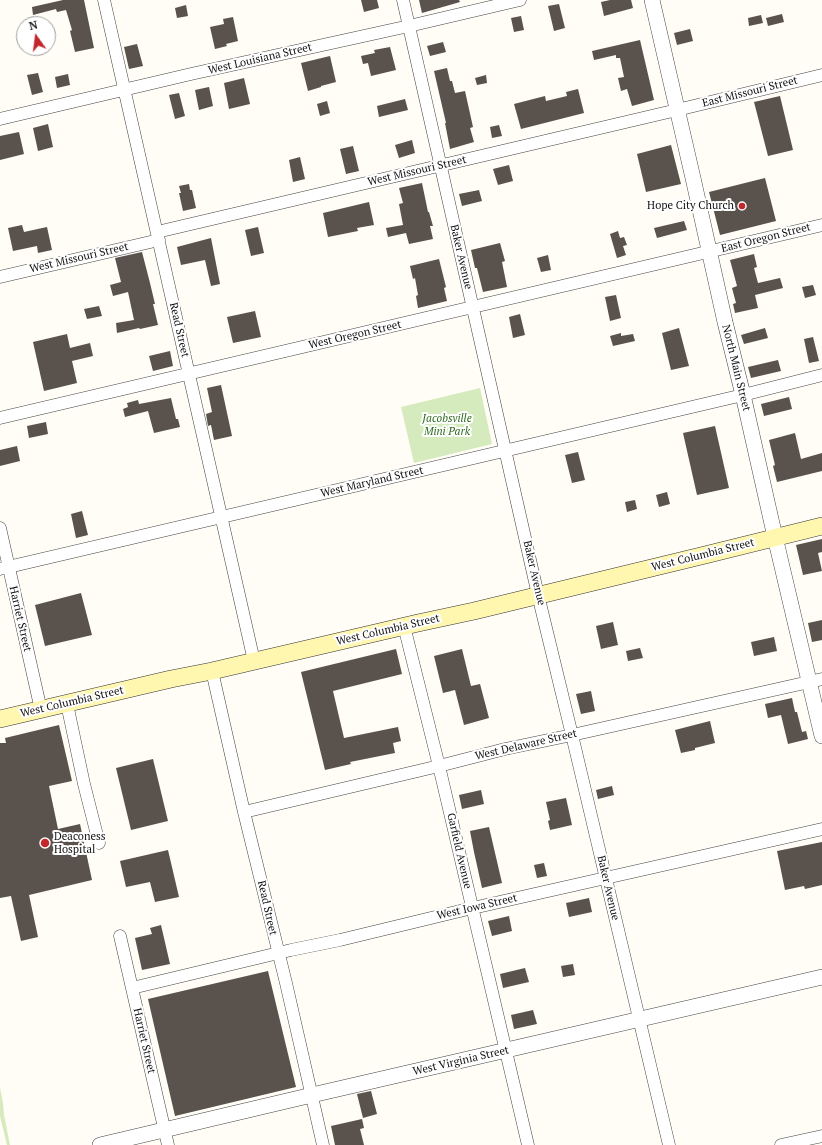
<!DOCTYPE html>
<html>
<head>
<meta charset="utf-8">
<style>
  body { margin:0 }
  #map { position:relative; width:822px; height:1145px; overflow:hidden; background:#fffdf5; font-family:"PT Serif",serif }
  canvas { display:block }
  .north { position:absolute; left:16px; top:16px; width:40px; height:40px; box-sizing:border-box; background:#fff; border:1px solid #a0a0a0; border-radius:50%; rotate:346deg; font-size:11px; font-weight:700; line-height:16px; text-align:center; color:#111 }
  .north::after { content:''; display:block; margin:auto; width:14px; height:18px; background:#c4262e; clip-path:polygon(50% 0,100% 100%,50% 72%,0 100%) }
</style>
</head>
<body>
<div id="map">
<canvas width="822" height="1145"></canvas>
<div class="north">N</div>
</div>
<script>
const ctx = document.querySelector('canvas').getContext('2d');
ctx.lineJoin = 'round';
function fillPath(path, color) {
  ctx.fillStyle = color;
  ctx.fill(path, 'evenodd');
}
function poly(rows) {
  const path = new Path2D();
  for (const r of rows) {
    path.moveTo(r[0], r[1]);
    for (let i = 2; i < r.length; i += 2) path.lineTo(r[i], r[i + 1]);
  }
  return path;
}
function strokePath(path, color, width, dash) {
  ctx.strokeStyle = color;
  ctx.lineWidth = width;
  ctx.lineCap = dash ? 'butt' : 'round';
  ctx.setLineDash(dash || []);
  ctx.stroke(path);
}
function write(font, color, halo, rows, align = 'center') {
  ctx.font = font + ' "PT Serif",serif';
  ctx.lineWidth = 4;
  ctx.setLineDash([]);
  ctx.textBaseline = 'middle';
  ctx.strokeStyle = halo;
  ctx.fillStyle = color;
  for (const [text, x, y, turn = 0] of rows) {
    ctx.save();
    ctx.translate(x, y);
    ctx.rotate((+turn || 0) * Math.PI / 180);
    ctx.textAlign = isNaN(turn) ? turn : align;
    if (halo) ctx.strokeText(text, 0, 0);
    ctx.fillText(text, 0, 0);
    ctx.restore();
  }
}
fillPath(poly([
  [480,388,492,444,414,463,401,407],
  [0,1088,3,1103,4,1115,10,1145,7,1145,0,1116]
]), '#d5ebbd');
fillPath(poly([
  [63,0,84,0,94,48,75,52,70,31,72,30,66,10,57,12,56,9,33,15,32,7],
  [361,0,377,0,379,8,364,12],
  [419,0,459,0,460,2,422,13],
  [610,0,631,0,633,8,604,16,601,2],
  [559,4,565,28,554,31,548,6],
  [186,5,188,16,177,18,175,8],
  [782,14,784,22,768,26,766,18],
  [761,15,763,23,749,26,748,18],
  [521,16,524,30,514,32,511,18],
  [233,17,238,41,226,44,227,46,215,49,210,27,224,24,223,19],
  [690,29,693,41,677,45,674,33],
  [640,40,654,100,632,106,627,89,621,91,618,78,624,77,620,58,616,58,616,55,594,60,592,51],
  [443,42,446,52,430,56,427,46],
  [137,44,143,66,129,69,124,47],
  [390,47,396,70,371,76,368,63,363,64,361,56,375,53,374,50],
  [330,56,336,82,321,86,321,87,308,91,301,63],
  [447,68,450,81,452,81,455,93,465,91,473,127,470,128,474,142,450,149,445,123,446,123,434,71],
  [38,73,43,92,32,95,27,75],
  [68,74,70,85,57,88,55,77],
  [486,75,487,83,477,85,475,78],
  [244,78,250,104,229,109,224,83],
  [209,87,213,106,199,110,195,90],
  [578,89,584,113,521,129,514,104,545,96,546,101,567,96,566,92],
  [179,93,185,116,175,119,169,95],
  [780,96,793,150,768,156,754,102],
  [405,99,408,110,379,117,377,106],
  [327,101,330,113,320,116,317,104],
  [48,124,53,147,38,151,33,128],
  [499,125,502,136,492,138,490,127],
  [19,132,24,154,0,160,0,136],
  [412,140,415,153,399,158,395,145],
  [671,145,681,184,646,192,637,154],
  [353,146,359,171,346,174,340,149],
  [300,157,305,179,293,182,289,160],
  [509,165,513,181,498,185,493,169],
  [765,178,776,221,720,235,709,192],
  [422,183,428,212,429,212,433,226,430,226,433,239,409,244,406,233,388,237,386,228,403,225,399,204,403,203,399,188],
  [189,184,190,190,192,190,196,208,183,211,179,193,181,193,179,186],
  [479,190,482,201,462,206,459,194],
  [369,202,374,225,357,228,358,231,328,237,323,213],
  [684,221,687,230,657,238,654,228],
  [22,225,24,232,47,227,52,250,38,253,37,246,13,251,8,228],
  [258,227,264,253,251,256,245,230],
  [618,231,620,238,624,237,627,245,623,246,626,255,617,258,610,234],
  [211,238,220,284,211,286,205,260,181,265,177,247],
  [500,243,505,261,502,262,507,287,483,292,477,268,475,268,471,250],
  [142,252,150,283,155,304,153,304,158,325,140,329,139,328,117,333,116,323,134,320,128,292,113,296,110,285,121,282,115,258],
  [754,254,757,267,754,268,758,283,780,278,783,288,755,295,758,308,735,313,733,304,736,303,732,288,737,286,730,260],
  [548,255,551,270,541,272,537,258],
  [439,259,446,287,444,288,447,301,418,308,416,296,418,295,415,278,413,279,410,266],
  [813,285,816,295,805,298,802,287],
  [616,295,621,318,610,321,605,297],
  [99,306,102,316,87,319,84,309],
  [255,311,261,337,233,343,227,317],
  [520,314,525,335,513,338,509,317],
  [679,328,689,366,671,370,662,333],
  [765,328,768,338,744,344,741,335],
  [621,333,621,336,633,334,635,341,613,346,610,336],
  [67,334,70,348,90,343,93,356,72,361,77,383,44,391,33,342],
  [813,337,819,361,809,363,804,339],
  [170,351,173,366,153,371,149,356],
  [778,360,781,371,751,378,748,367],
  [221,385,232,436,214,440,211,425,208,426,206,414,212,412,207,388],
  [789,397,792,409,764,416,761,404],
  [171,398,176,419,178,419,180,427,154,433,148,411,125,417,123,409,128,407,127,403,138,400,139,404],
  [46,422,48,434,29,438,27,426],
  [715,426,729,488,697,495,683,433],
  [795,433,801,459,822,453,822,471,777,482,773,466,775,465,769,440],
  [17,446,20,461,0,466,0,450],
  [578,452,585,480,572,483,565,455],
  [667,492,670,504,659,507,656,495],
  [635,500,637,509,627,512,625,502],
  [82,511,88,535,76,538,71,514],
  [822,539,822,552,818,553,822,571,803,575,796,545],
  [81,593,92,635,45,646,35,605],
  [822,620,822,640,812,642,808,623],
  [613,622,618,645,601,649,596,626],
  [774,637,777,651,754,656,751,642],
  [640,648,643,658,628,661,626,651],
  [396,649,402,674,333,691,344,738,398,727,401,741,393,743,395,753,350,762,351,764,325,770,301,672],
  [462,649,471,686,480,684,489,718,464,725,455,690,443,693,434,656],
  [591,691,595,711,581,714,576,694],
  [792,698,795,712,797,712,802,732,806,731,808,739,788,744,781,715,768,718,765,704],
  [710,721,715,743,695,748,695,750,681,753,675,730],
  [59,725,72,781,49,786,58,829,80,824,92,880,29,895,38,937,21,941,11,896,0,898,0,743,6,743,5,738],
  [153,759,168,821,131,830,116,768],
  [612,786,614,795,598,799,596,790],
  [481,790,484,804,462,809,459,795],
  [566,798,572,825,550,830,548,821,550,820,546,802],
  [489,827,502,883,482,888,474,852,470,831],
  [822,842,822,885,805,889,804,886,785,890,777,851],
  [168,850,179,897,155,902,150,882,126,887,120,861],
  [544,863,547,876,537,878,534,865],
  [589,898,592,912,569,917,566,903],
  [509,916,512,931,492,936,488,921],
  [161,925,170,964,142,970,135,938,152,934,150,928],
  [573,964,575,975,563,977,561,966],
  [525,968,529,982,503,988,500,974],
  [268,971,296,1087,175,1116,148,999],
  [533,1010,537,1024,514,1029,511,1015],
  [371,1091,377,1114,363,1118,357,1094],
  [362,1119,364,1128,360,1129,364,1145,335,1145,331,1126]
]), '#5a524d');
const minor = poly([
  [104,0,254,661],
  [403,0,538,595,572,735,669,1145],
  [0,119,191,74,409,26,520,0],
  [157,232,677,110,822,75],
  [0,277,159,240],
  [0,418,822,225],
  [0,528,41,710],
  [0,569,743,395,822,375],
  [404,626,439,766,528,1145],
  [212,671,244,812,286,983,323,1145],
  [67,704,84,784,99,843],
  [244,812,439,766,505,749,572,735,822,679],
  [120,936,168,1145],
  [132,988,291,950,340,940,464,910,822,829],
  [781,1145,822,1136]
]);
const tertiary = poly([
  [652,0,693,178,725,322,743,395,775,537,822,736],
  [100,1145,312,1095,822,977]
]);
const secondary = poly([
  [0,719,171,679,212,671,418,623,474,611,705,555,822,526]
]);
strokePath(minor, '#444', 13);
strokePath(tertiary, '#444', 16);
strokePath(secondary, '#333', 18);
strokePath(minor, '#fff', 12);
strokePath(tertiary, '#fff', 15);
strokePath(secondary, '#fff6b0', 17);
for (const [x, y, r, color] of [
  [742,206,4,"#c4262e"],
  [45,843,5,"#c4262e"]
]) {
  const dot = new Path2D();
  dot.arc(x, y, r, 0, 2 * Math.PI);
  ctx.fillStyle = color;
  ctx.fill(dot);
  strokePath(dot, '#fff', 1.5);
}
write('11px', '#111', '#fff', [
  ["West Louisiana Street",260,59,-13],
  ["East Missouri Street",750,92,-14],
  ["West Missouri Street",417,171,-13],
  ["East Oregon Street",766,238,-14],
  ["Baker Avenue",461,257,77],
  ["West Missouri Street",79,258,-13],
  ["Read Street",179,330,77],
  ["West Oregon Street",355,335,-13],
  ["North Main Street",736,368,76],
  ["West Maryland Street",372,482,-13],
  ["West Columbia Street",703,555,-14],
  ["Baker Avenue",534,573,77],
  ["Harriet Street",20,619,77],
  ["West Columbia Street",388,630,-13],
  ["West Columbia Street",72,702,-13],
  ["West Delaware Street",526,745,-13],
  ["Garfield Avenue",459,851,77],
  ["Baker Avenue",608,888,77],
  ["West Iowa Street",477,907,-13],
  ["Read Street",267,908,77],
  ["Harriet Street",144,1041,77],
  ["West Virginia Street",461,1061,-13]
]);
write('11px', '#111', '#fff', [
  ["Hope City Church",734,206],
  ["Deaconess",54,837,"left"],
  ["Hospital",54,850,"left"]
], 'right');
write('italic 11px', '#2f6b1f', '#fff', [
  ["Jacobsville",447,419],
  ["Mini Park",447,432]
]);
</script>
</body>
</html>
